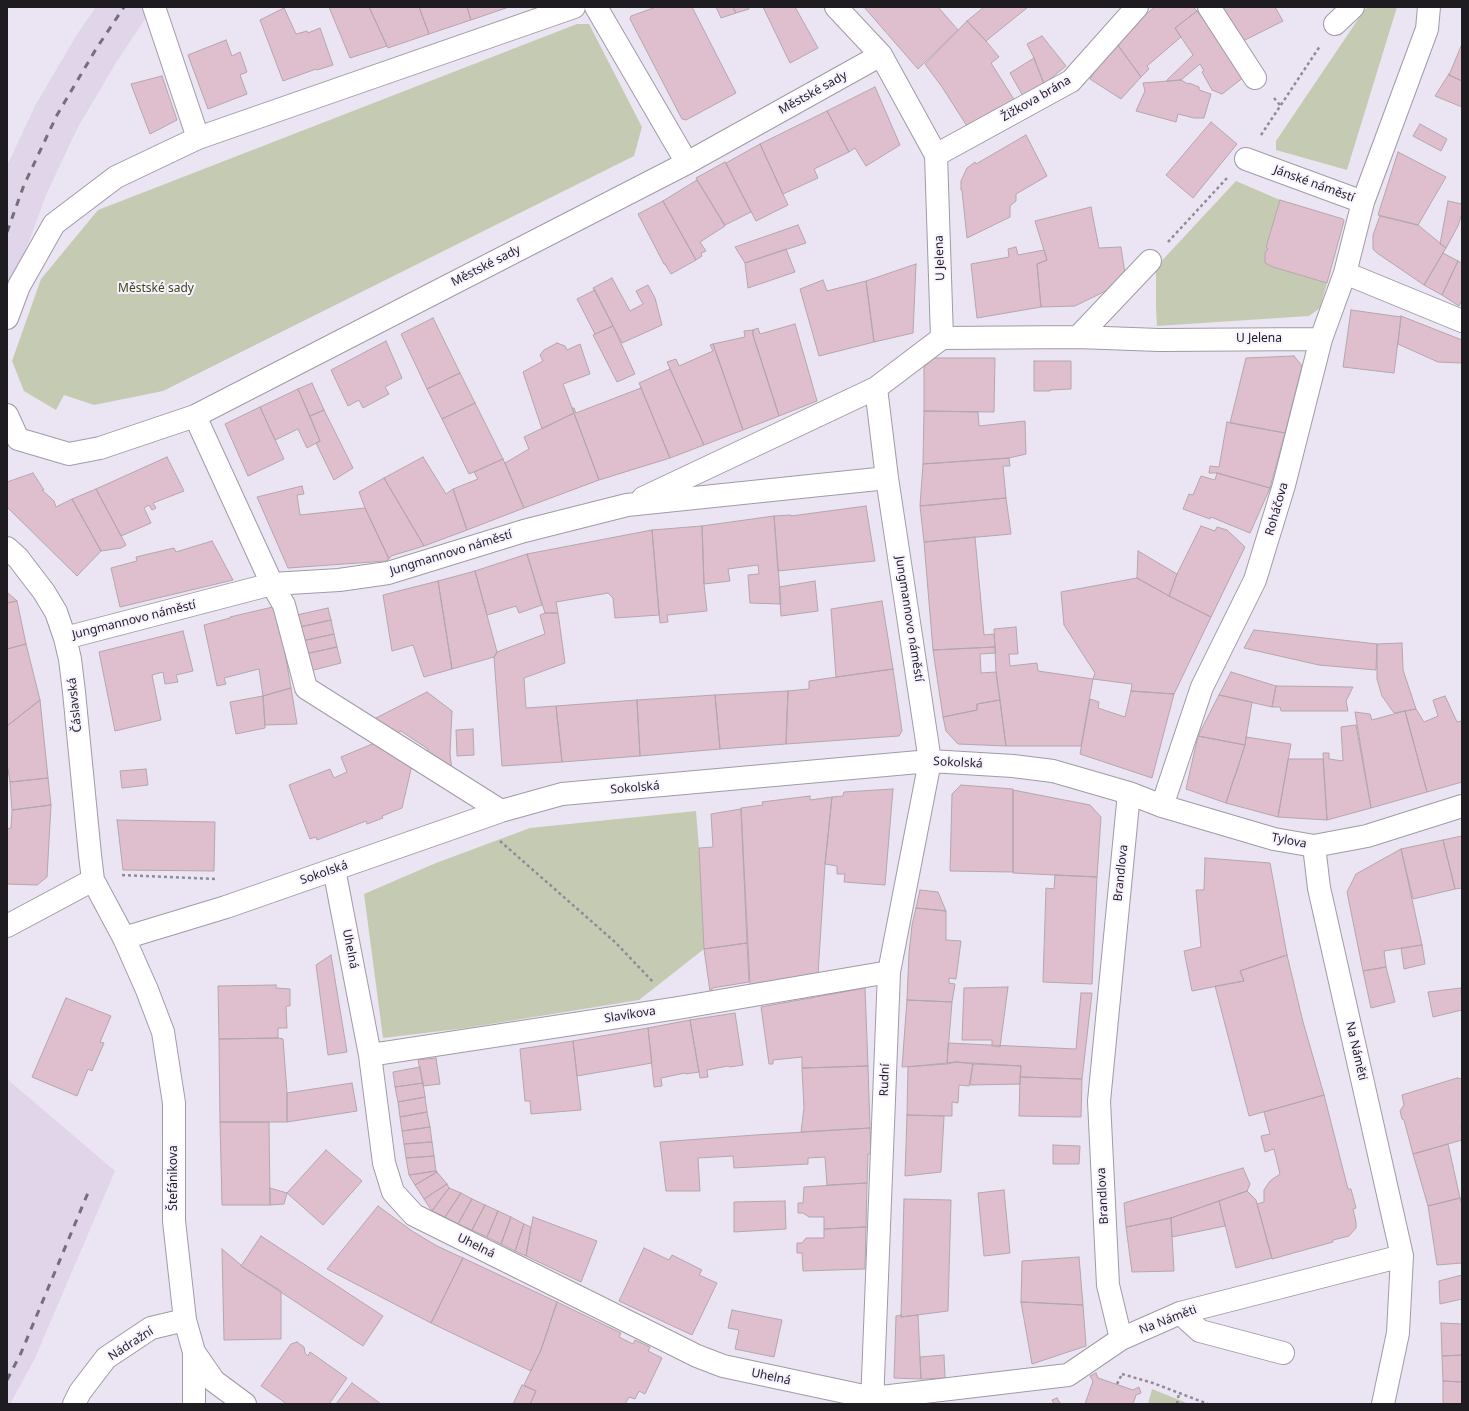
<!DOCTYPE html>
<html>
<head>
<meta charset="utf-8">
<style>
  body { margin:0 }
  #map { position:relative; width:1469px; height:1411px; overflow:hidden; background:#ebe4f2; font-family:"Noto Sans",sans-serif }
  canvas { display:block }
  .frame { position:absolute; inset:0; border:8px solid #1e1c21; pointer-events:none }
</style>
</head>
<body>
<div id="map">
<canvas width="1469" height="1411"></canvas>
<div class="frame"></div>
</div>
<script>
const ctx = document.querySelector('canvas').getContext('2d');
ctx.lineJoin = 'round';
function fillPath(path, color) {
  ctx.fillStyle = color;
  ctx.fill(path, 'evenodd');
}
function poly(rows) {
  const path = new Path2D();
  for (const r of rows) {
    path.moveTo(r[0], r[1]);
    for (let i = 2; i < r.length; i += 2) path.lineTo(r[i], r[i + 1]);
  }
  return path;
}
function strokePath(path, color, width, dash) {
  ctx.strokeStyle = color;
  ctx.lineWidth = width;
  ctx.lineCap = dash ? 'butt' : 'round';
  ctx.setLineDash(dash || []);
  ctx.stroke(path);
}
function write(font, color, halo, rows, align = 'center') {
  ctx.font = font + ' "Noto Sans",sans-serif';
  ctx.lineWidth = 4;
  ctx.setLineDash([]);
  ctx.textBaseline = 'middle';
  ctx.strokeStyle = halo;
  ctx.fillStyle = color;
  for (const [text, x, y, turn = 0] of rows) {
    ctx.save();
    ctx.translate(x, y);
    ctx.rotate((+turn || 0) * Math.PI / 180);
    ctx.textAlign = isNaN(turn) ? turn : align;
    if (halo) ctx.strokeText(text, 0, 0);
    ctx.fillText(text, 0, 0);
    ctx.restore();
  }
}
fillPath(poly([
  [96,7,153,7,117,61,78,127,46,195,25,252,7,312,7,166,36,104,76,36],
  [7,1079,115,1171,35,1358,10,1404,7,1404]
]), '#e0d5e9');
fillPath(poly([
  [1370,7,1397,7,1347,170,1276,150,1276,141,1365,9],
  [577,24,589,24,642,127,634,156,163,391,94,405,64,395,56,410,24,391,12,361,41,279,98,210],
  [1236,181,1280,200,1266,247,1268,249,1265,263,1273,267,1327,283,1320,308,1309,316,1157,326,1156,308,1156,267],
  [696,811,699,848,704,949,639,1000,466,1028,383,1038,364,894,436,863,530,828],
  [1152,1389,1189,1404,1148,1404]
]), '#c5cbb2');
const building = poly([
  [329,7,369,7,387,46,350,58,329,7],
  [369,7,419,7,429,34,388,48,369,7],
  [419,7,467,7,471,20,429,34,419,7],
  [467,7,509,7,471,20,467,7],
  [656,7,692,7,736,93,686,120,682,119,630,19,631,16,656,7],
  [716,7,733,7,736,13,721,18,716,7],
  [733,7,748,7,749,9,736,13,733,7],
  [763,7,795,7,818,48,790,63,763,7],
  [864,7,938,7,958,30,918,69,864,7],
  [984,7,1028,7,986,41,967,21,984,7],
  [1155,7,1193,7,1197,11,1175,28,1181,37,1147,66,1149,69,1141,77,1114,40,1155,7],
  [1220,7,1275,7,1283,21,1239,43,1220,7],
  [284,8,296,34,307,31,308,33,320,28,333,65,317,70,316,69,283,81,260,20,284,8],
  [1197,11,1221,43,1244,77,1222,94,1212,90,1202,72,1204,71,1200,64,1181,80,1166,81,1193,55,1175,28,1197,11],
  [967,21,986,41,999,57,991,63,1015,101,967,126,942,87,925,64,967,21],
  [1042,36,1066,66,1044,84,1034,58,1027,44,1042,36],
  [226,40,232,56,240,52,247,72,240,75,247,94,208,109,188,55,226,40],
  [1114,40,1141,77,1121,99,1090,79,1114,40],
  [1462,44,1462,81,1449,75,1462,44],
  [1034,58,1044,84,1023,96,1010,73,1034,58],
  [1449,74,1449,75,1462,81,1462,107,1435,96,1449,74],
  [162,76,177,120,150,134,131,84,162,76],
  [1181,80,1188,84,1189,83,1199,87,1199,90,1211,94,1204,118,1194,118,1178,114,1176,122,1136,111,1145,91,1143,83,1181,80],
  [875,87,900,145,866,166,855,148,849,152,827,111,875,87],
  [827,111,849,152,814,169,818,178,783,194,760,144,827,111],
  [1211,122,1237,144,1193,198,1166,175,1211,122],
  [1420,124,1447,139,1441,151,1413,136,1420,124],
  [1026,135,1047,176,1016,194,1016,201,1010,206,1010,217,967,238,962,191,961,190,961,181,967,168,975,162,976,164,1026,135],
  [760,144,788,205,756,221,726,163,760,144],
  [1398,152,1446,177,1418,225,1378,215,1398,152],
  [725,162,751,212,725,225,696,178,725,162],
  [697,180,725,226,700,242,706,251,701,253,702,256,696,260,663,201,697,180],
  [1280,200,1343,219,1344,221,1327,283,1273,267,1265,263,1265,253,1268,249,1266,247,1280,200],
  [663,201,696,260,671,274,665,264,664,264,638,214,663,201],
  [1448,201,1462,204,1462,213,1458,226,1446,248,1440,244,1448,201],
  [1091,207,1099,248,1121,247,1126,281,1075,306,1041,307,1037,264,1047,260,1035,221,1091,207],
  [1380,216,1418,225,1446,248,1424,285,1377,253,1373,249,1373,235,1380,216],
  [798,225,806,243,745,263,735,247,798,225],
  [1016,247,1018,255,1044,250,1047,260,1037,264,1041,307,977,318,971,264,1009,257,1008,249,1016,247],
  [786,249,795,272,748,288,745,263,786,249],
  [1443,253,1458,261,1442,295,1424,285,1443,253],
  [1458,261,1462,263,1462,300,1459,306,1442,295,1458,261],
  [916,264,913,333,874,342,866,281,916,264],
  [612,278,630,311,643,304,636,291,648,285,655,298,662,325,622,343,593,288,612,278],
  [823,280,827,291,866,281,874,342,819,356,800,289,823,280],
  [595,290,613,326,595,334,577,299,595,290],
  [1351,310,1401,317,1394,373,1343,367,1351,310],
  [1401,316,1462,340,1462,363,1438,362,1398,344,1401,316],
  [433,318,460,373,427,389,401,334,433,318],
  [795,324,817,401,779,416,753,335,753,330,758,328,760,334,795,324],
  [613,326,635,374,617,382,593,335,613,326],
  [753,330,753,335,779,416,743,430,713,344,745,337,744,331,753,330],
  [386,341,402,378,385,387,389,394,363,408,359,400,348,406,331,370,386,341],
  [557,343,565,346,567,350,580,344,590,374,563,384,574,413,542,429,523,372,543,361,540,355,544,350,557,343],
  [713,344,743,430,704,445,667,362,676,359,679,366,713,351,710,345,713,344],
  [1294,356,1302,366,1285,433,1230,423,1246,358,1294,356],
  [934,358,995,358,994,412,924,411,924,367,934,358],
  [1034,361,1071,361,1071,389,1050,390,1050,391,1034,391,1034,361],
  [670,369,704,445,670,458,639,383,670,369],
  [460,373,475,403,442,419,427,389,460,373],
  [312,383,324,410,310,416,298,389,312,383],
  [641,388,670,458,599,480,572,408,574,408,576,413,641,388],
  [298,389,320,441,307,448,298,429,275,440,260,407,298,389],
  [475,403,503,459,469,474,442,419,475,403],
  [260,407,284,459,248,476,225,424,260,407],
  [324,410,353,468,334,480,316,443,320,441,310,416,324,410],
  [924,411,978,412,979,426,1025,421,1026,454,1009,458,923,464,924,411],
  [574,413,599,480,524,508,505,463,529,449,524,437,574,413],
  [1227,422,1285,433,1270,488,1217,473,1209,473,1210,466,1219,467,1227,422],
  [167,457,184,491,153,503,156,508,152,510,149,505,144,508,151,523,121,536,96,489,167,457],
  [423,457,446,494,453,489,467,530,424,546,384,478,423,457],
  [1009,458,1010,466,1003,466,1006,498,920,506,923,464,1009,458],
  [503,459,524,508,467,530,453,489,478,479,474,472,503,459],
  [33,473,44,490,42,490,54,501,56,507,72,499,101,551,77,576,7,507,7,482,33,473],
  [1217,473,1270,488,1250,533,1211,517,1210,519,1183,509,1189,494,1193,495,1201,476,1215,480,1217,473],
  [384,478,424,546,391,556,389,559,365,508,359,492,384,478],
  [302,486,304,494,297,495,300,515,365,508,389,559,386,561,288,568,257,497,302,486],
  [96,489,126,545,121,548,101,551,72,499,96,489],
  [1006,498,1011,534,924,542,920,506,1006,498],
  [866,506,875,561,778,571,774,516,791,515,791,516,866,506],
  [774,516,781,604,750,603,748,575,759,574,758,565,728,569,730,581,704,584,702,526,774,516],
  [702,526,704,584,707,611,667,615,668,622,660,623,652,530,702,526],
  [1201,526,1215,531,1217,527,1227,530,1245,547,1211,617,1169,596,1177,574,1201,526],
  [652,530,659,615,615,618,613,598,608,593,556,602,558,613,545,613,527,554,652,530],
  [975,537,984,635,994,634,995,647,933,650,924,542,975,537],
  [212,541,233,580,120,607,111,568,137,561,136,557,174,548,176,552,212,541],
  [1138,551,1177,574,1169,596,1137,578,1138,551],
  [527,554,542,605,519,613,516,606,487,615,475,571,527,554],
  [475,571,497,652,494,657,452,669,438,581,475,571],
  [1137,578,1169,596,1211,617,1174,694,1131,691,1132,684,1093,679,1095,673,1064,625,1061,592,1137,578],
  [438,581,452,669,424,677,413,645,392,651,383,595,438,581],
  [815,581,818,611,781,616,779,587,815,581],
  [7,592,17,601,7,603,7,592],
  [17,601,26,644,7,649,7,603,17,601],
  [882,601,893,669,836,677,831,609,882,601],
  [277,606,291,688,263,696,259,669,224,678,226,684,217,686,204,625,230,618,230,617,277,606],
  [328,608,331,620,300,627,297,615,328,608],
  [545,613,558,613,565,663,524,678,526,708,556,706,562,762,502,766,494,657,497,652,545,634,540,615,545,613],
  [331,620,334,634,302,641,300,627,331,620],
  [1016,627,1018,654,1009,654,1010,666,1037,663,1038,671,1093,679,1081,746,1006,746,996,672,994,629,1016,627],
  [1254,630,1377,644,1376,670,1319,665,1244,648,1254,630],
  [183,631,193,671,176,675,178,682,165,684,163,672,152,675,161,720,115,731,99,652,183,631],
  [334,634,337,647,305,654,302,641,334,634],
  [1402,643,1403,670,1416,709,1394,713,1382,696,1377,679,1377,644,1402,643],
  [26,644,40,700,7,726,7,649,26,644],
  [337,647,341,663,310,671,305,654,337,647],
  [995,647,996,653,980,654,981,673,996,672,1000,700,977,704,977,710,943,717,933,650,995,647],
  [893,669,902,731,899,736,786,744,788,691,809,689,809,681,893,669],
  [1231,672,1276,686,1272,707,1219,695,1231,672],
  [1276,686,1353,687,1346,701,1348,711,1281,711,1280,707,1272,707,1276,686],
  [291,688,297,724,265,725,263,696,291,688],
  [788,691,786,744,720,749,715,695,788,691],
  [1131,691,1174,694,1152,778,1080,754,1090,699,1099,702,1098,708,1125,717,1131,691],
  [427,692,452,711,450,753,452,771,428,755,428,749,401,731,395,734,372,720,427,692],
  [715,695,720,749,640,756,637,700,715,695],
  [1219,695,1252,702,1245,745,1198,736,1219,695],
  [263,696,265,728,236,734,230,702,263,696],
  [1445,696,1457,722,1461,721,1462,722,1462,782,1427,792,1405,711,1416,709,1424,722,1438,716,1433,700,1445,696],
  [40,700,48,778,10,782,7,763,7,726,40,700],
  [637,700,640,756,562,762,556,706,637,700],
  [1000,700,1006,746,958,744,946,731,943,717,977,710,977,704,1000,700],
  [1405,711,1427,792,1371,808,1355,712,1370,714,1372,720,1405,711],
  [1356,725,1371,808,1327,820,1323,753,1329,753,1329,759,1343,761,1341,727,1356,725],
  [473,729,474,755,457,756,456,730,473,729],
  [1198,736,1245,745,1226,803,1186,789,1198,736],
  [1246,737,1291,744,1278,817,1226,803,1234,777,1235,777,1245,745,1246,737],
  [377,742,412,765,402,808,382,816,383,818,367,824,366,821,317,840,316,837,310,839,289,785,330,769,334,778,347,772,341,757,377,742],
  [1288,759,1323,759,1327,820,1278,817,1288,759],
  [146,769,148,785,122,788,120,771,146,769],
  [48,778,51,805,12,810,10,782,48,778],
  [961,785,1013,789,1013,872,950,871,952,794,961,785],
  [893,789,885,885,844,882,845,874,837,874,837,866,825,864,832,797,843,796,844,792,893,789],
  [1013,790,1090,805,1101,817,1097,877,1013,873,1013,790],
  [810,796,810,800,832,797,825,864,818,974,750,985,741,808,763,805,762,802,810,796],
  [51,805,47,877,37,885,7,884,7,829,11,828,12,810,51,805],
  [741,809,747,943,704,949,699,848,713,847,711,814,741,809],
  [117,820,215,822,214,871,123,870,117,820],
  [1462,836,1462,888,1455,889,1443,840,1462,836],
  [1443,840,1455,889,1413,899,1401,849,1443,840],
  [1401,849,1422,945,1384,951,1386,967,1363,971,1347,892,1356,874,1401,849],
  [1205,858,1270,863,1287,955,1240,971,1244,981,1192,991,1184,951,1201,947,1196,890,1204,890,1205,858],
  [1055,875,1097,877,1092,984,1043,982,1046,888,1054,889,1055,875],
  [920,890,938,892,946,911,916,908,920,890],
  [916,908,946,911,946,940,961,941,956,979,949,978,949,983,955,984,952,1002,907,1000,909,953,912,925,916,908],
  [747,943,749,982,712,988,712,990,710,991,704,949,747,943],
  [1422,945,1425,964,1404,969,1401,948,1422,945],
  [331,955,347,1052,328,1055,316,965,331,955],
  [1287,955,1303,1022,1324,1095,1249,1116,1215,986,1244,981,1240,971,1287,955],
  [1386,967,1395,1002,1371,1008,1363,971,1386,967],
  [276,985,276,988,290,989,290,1006,286,1006,287,1028,278,1028,278,1038,219,1039,218,986,276,985],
  [1008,987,1000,1047,992,1046,992,1040,962,1040,964,988,1008,987],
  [865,988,868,1066,802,1068,802,1057,773,1060,773,1064,769,1064,761,1007,865,988],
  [1461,988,1462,1010,1433,1017,1428,992,1461,988],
  [1081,993,1092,993,1082,1079,1020,1077,1021,1066,956,1062,947,1064,948,1043,1076,1049,1081,993],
  [66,998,111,1016,100,1042,104,1043,92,1071,88,1069,77,1096,32,1077,66,998],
  [907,1000,952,1002,947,1064,902,1067,907,1000],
  [735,1013,743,1065,730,1067,728,1066,707,1070,708,1077,700,1078,690,1020,735,1013],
  [690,1020,699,1072,686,1074,685,1073,661,1078,662,1086,654,1087,648,1028,690,1020],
  [648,1028,652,1063,577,1076,573,1041,648,1028],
  [278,1038,283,1039,287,1093,287,1122,220,1122,219,1039,278,1038],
  [573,1041,581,1110,531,1114,530,1101,525,1101,520,1049,573,1041],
  [436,1058,440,1084,423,1086,418,1060,436,1058],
  [956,1062,973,1064,969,1086,959,1085,958,1103,952,1102,952,1116,907,1115,908,1067,956,1062],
  [973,1064,1021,1066,1020,1084,970,1085,973,1064],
  [868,1066,870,1128,801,1132,804,1108,802,1068,868,1066],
  [420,1067,423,1083,395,1087,393,1072,420,1067],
  [1020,1077,1082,1079,1081,1117,1019,1116,1020,1077],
  [1457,1078,1462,1079,1462,1123,1461,1124,1462,1140,1413,1154,1404,1120,1402,1119,1400,1111,1404,1105,1402,1095,1457,1078],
  [352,1083,357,1111,287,1122,287,1093,352,1083],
  [423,1083,425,1097,398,1102,395,1087,423,1083],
  [1324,1095,1348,1189,1351,1189,1356,1208,1353,1209,1356,1222,1356,1228,1349,1236,1333,1240,1333,1242,1272,1259,1257,1204,1264,1202,1264,1190,1270,1181,1280,1174,1274,1149,1265,1152,1261,1136,1270,1134,1264,1112,1324,1095],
  [425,1097,427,1112,400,1117,398,1102,425,1097],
  [427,1112,430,1127,402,1131,400,1117,427,1112],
  [907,1115,944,1116,941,1172,905,1176,907,1115],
  [220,1122,269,1122,270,1205,222,1205,220,1122],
  [430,1127,432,1142,404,1144,402,1131,430,1127],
  [870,1128,871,1154,868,1154,867,1183,827,1185,825,1157,808,1158,808,1164,734,1168,733,1156,698,1158,700,1191,666,1191,660,1142,755,1135,870,1128],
  [432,1142,434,1156,406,1158,404,1144,432,1142],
  [1448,1144,1460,1198,1428,1206,1413,1154,1448,1144],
  [1053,1145,1080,1146,1079,1164,1053,1164,1053,1145],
  [326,1150,362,1181,323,1225,287,1193,326,1150],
  [434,1156,436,1171,409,1175,406,1158,434,1156],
  [1243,1168,1250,1184,1247,1191,1171,1218,1126,1227,1124,1203,1243,1168],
  [436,1171,437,1172,415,1185,409,1175,436,1171],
  [437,1172,447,1184,424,1199,415,1185,437,1172],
  [867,1183,866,1227,824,1229,824,1217,809,1217,803,1213,798,1213,798,1203,803,1203,804,1187,867,1183],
  [447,1184,449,1188,432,1211,424,1199,447,1184],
  [270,1188,287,1193,284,1204,270,1205,270,1188],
  [449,1188,461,1193,445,1217,432,1211,449,1188],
  [1004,1190,1010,1253,984,1256,978,1193,1004,1190],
  [1247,1191,1256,1200,1272,1258,1236,1268,1219,1201,1247,1191],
  [461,1193,472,1199,458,1224,445,1217,461,1193],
  [1460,1198,1462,1205,1462,1263,1437,1265,1428,1206,1460,1198],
  [472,1199,485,1205,472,1230,458,1224,472,1199],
  [904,1199,951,1200,948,1311,901,1317,904,1199],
  [785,1201,786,1229,734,1232,734,1202,785,1201],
  [1219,1201,1225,1226,1172,1237,1171,1218,1219,1201],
  [485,1205,498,1211,487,1237,472,1230,485,1205],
  [378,1206,412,1231,437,1246,463,1258,431,1323,327,1269,378,1206],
  [498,1211,511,1217,501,1244,487,1237,498,1211],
  [511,1217,524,1224,515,1251,501,1244,511,1217],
  [533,1217,597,1241,581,1282,526,1256,533,1217],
  [1171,1218,1174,1271,1132,1272,1126,1227,1171,1218],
  [524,1224,531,1227,526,1256,515,1251,524,1224],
  [866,1227,865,1269,803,1271,802,1253,797,1253,797,1243,802,1243,806,1238,824,1238,824,1229,866,1227],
  [261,1236,383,1316,363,1346,241,1266,261,1236],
  [644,1248,669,1260,672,1255,702,1270,699,1275,717,1283,692,1335,619,1301,644,1248],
  [222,1249,241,1265,241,1266,281,1291,281,1339,224,1340,222,1249],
  [1079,1257,1083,1305,1021,1302,1022,1261,1079,1257],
  [463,1258,557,1302,541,1350,531,1371,431,1323,463,1258],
  [1462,1275,1462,1299,1440,1304,1439,1281,1462,1275],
  [557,1302,621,1333,619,1337,633,1344,635,1340,650,1347,648,1351,662,1358,645,1394,639,1391,635,1399,629,1397,625,1404,530,1404,536,1391,524,1385,541,1350,557,1302],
  [1021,1302,1083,1305,1086,1346,1032,1364,1021,1302],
  [732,1310,782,1320,774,1357,735,1349,739,1330,728,1328,732,1310],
  [901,1315,901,1317,918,1315,921,1379,894,1378,896,1316,901,1315],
  [1441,1323,1462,1324,1462,1355,1442,1356,1441,1323],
  [297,1342,304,1347,305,1353,308,1356,310,1352,347,1378,329,1404,287,1404,261,1386,291,1344,297,1342],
  [944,1355,945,1378,921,1379,920,1357,944,1355],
  [1462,1355,1462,1382,1443,1381,1442,1356,1462,1355],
  [1096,1373,1098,1378,1133,1390,1139,1387,1141,1393,1136,1395,1133,1404,1085,1404,1093,1381,1090,1376,1096,1373],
  [1443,1381,1462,1382,1462,1404,1443,1404,1443,1381],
  [352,1383,381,1404,336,1404,352,1383],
  [522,1385,536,1391,530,1404,513,1404,522,1385],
  [1057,1398,1060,1403,1062,1404,1054,1404,1052,1400,1057,1398]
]);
fillPath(building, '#dfbfce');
strokePath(building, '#b4a6ac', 1);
const minor = poly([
  [154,7,198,138],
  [596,7,687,163],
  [836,7,881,55,936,155,942,338],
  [1209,7,1255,78],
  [1335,24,1353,7],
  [936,155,1071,81,1137,7],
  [1246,159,1363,202],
  [1345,273,1462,321],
  [7,318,19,286,54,224,116,177,198,138,574,7],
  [1078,337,1150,261],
  [942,338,1078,337,1159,340,1321,339],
  [7,415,18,439,69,454,100,448,195,416,687,163,881,55],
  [195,416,272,584,284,605,306,688,501,811],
  [643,498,876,388],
  [7,548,18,558,44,592,56,612,65,638,70,659,74,692,90,855,93,880,124,938,147,990,163,1032,174,1103,174,1221,185,1320,194,1352,214,1381,245,1404],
  [65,638,272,584,339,580,388,573,524,531,627,505,887,478],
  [1162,806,1202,687,1255,580,1284,485,1321,339,1345,273,1363,202,1427,29,1429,7],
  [1314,846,1319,888,1402,1256,1398,1333,1383,1404],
  [334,869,370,1055,384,1163,393,1192,414,1215,697,1356,723,1366,873,1398,1068,1375,1121,1339,1180,1313,1402,1256],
  [7,926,93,880],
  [124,938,226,907,501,811,562,794,930,761,1013,766,1053,771,1129,793,1162,806,1274,839,1314,846,1367,836,1462,806],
  [370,1055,678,1008,889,972],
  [1180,1313,1200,1331,1283,1353],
  [1121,1339,1108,1285,1099,1101,1129,793],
  [74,1404,80,1392,106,1358,151,1328,185,1320],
  [194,1404,194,1352],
  [872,1404,889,972,930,761,887,478,876,388,942,338]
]);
strokePath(minor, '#a19aa7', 24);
strokePath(poly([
  [1274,98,1280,105],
  [1261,135,1320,46],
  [1168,242,1227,178],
  [500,841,615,942,654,983],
  [122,875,215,879],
  [1122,1374,1153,1383,1208,1404],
  [1117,1384,1122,1374],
  [1177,1404,1179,1393]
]), '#908b96', 2.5, [3, 3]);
strokePath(minor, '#fff', 22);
strokePath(poly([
  [7,232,24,185,57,115,96,49,124,7],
  [7,1380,21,1353,90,1188]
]), '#747079', 3, [7, 7]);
write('12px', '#1e1c21', '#f8f1ff', [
  ["Městské sady",813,93,-29],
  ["Žižkova brána",1036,99,-30],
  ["Jánské náměstí",1314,184,20],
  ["U Jelena",940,258,-92],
  ["Městské sady",486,266,-27],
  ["U Jelena",1259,339],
  ["Roháčova",1277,509,-74],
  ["Jungmannovo náměstí",451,553,-17],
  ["Jungmannovo náměstí",909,619,81],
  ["Jungmannovo náměstí",134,620,-14],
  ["Čáslavská",75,705,-96],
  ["Sokolská",958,763,3],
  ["Sokolská",635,788,-5],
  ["Tylova",1289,841,11],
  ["Sokolská",324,873,-19],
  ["Brandlova",1121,873,-84],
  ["Uhelná",350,949,79],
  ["Slavíkova",630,1015,-9],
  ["Na Náměti",1356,1051,77],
  ["Rudní",885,1080,-88],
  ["Štefánikova",174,1178,-90],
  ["Brandlova",1103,1196,-93],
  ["Uhelná",476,1246,26],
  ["Na Náměti",1168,1320,-21],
  ["Nádražní",131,1344,-33],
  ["Uhelná",771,1377,12]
]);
write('12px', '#3e4614', '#f8f1ff', [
  ["Městské sady",156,289]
]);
</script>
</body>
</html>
